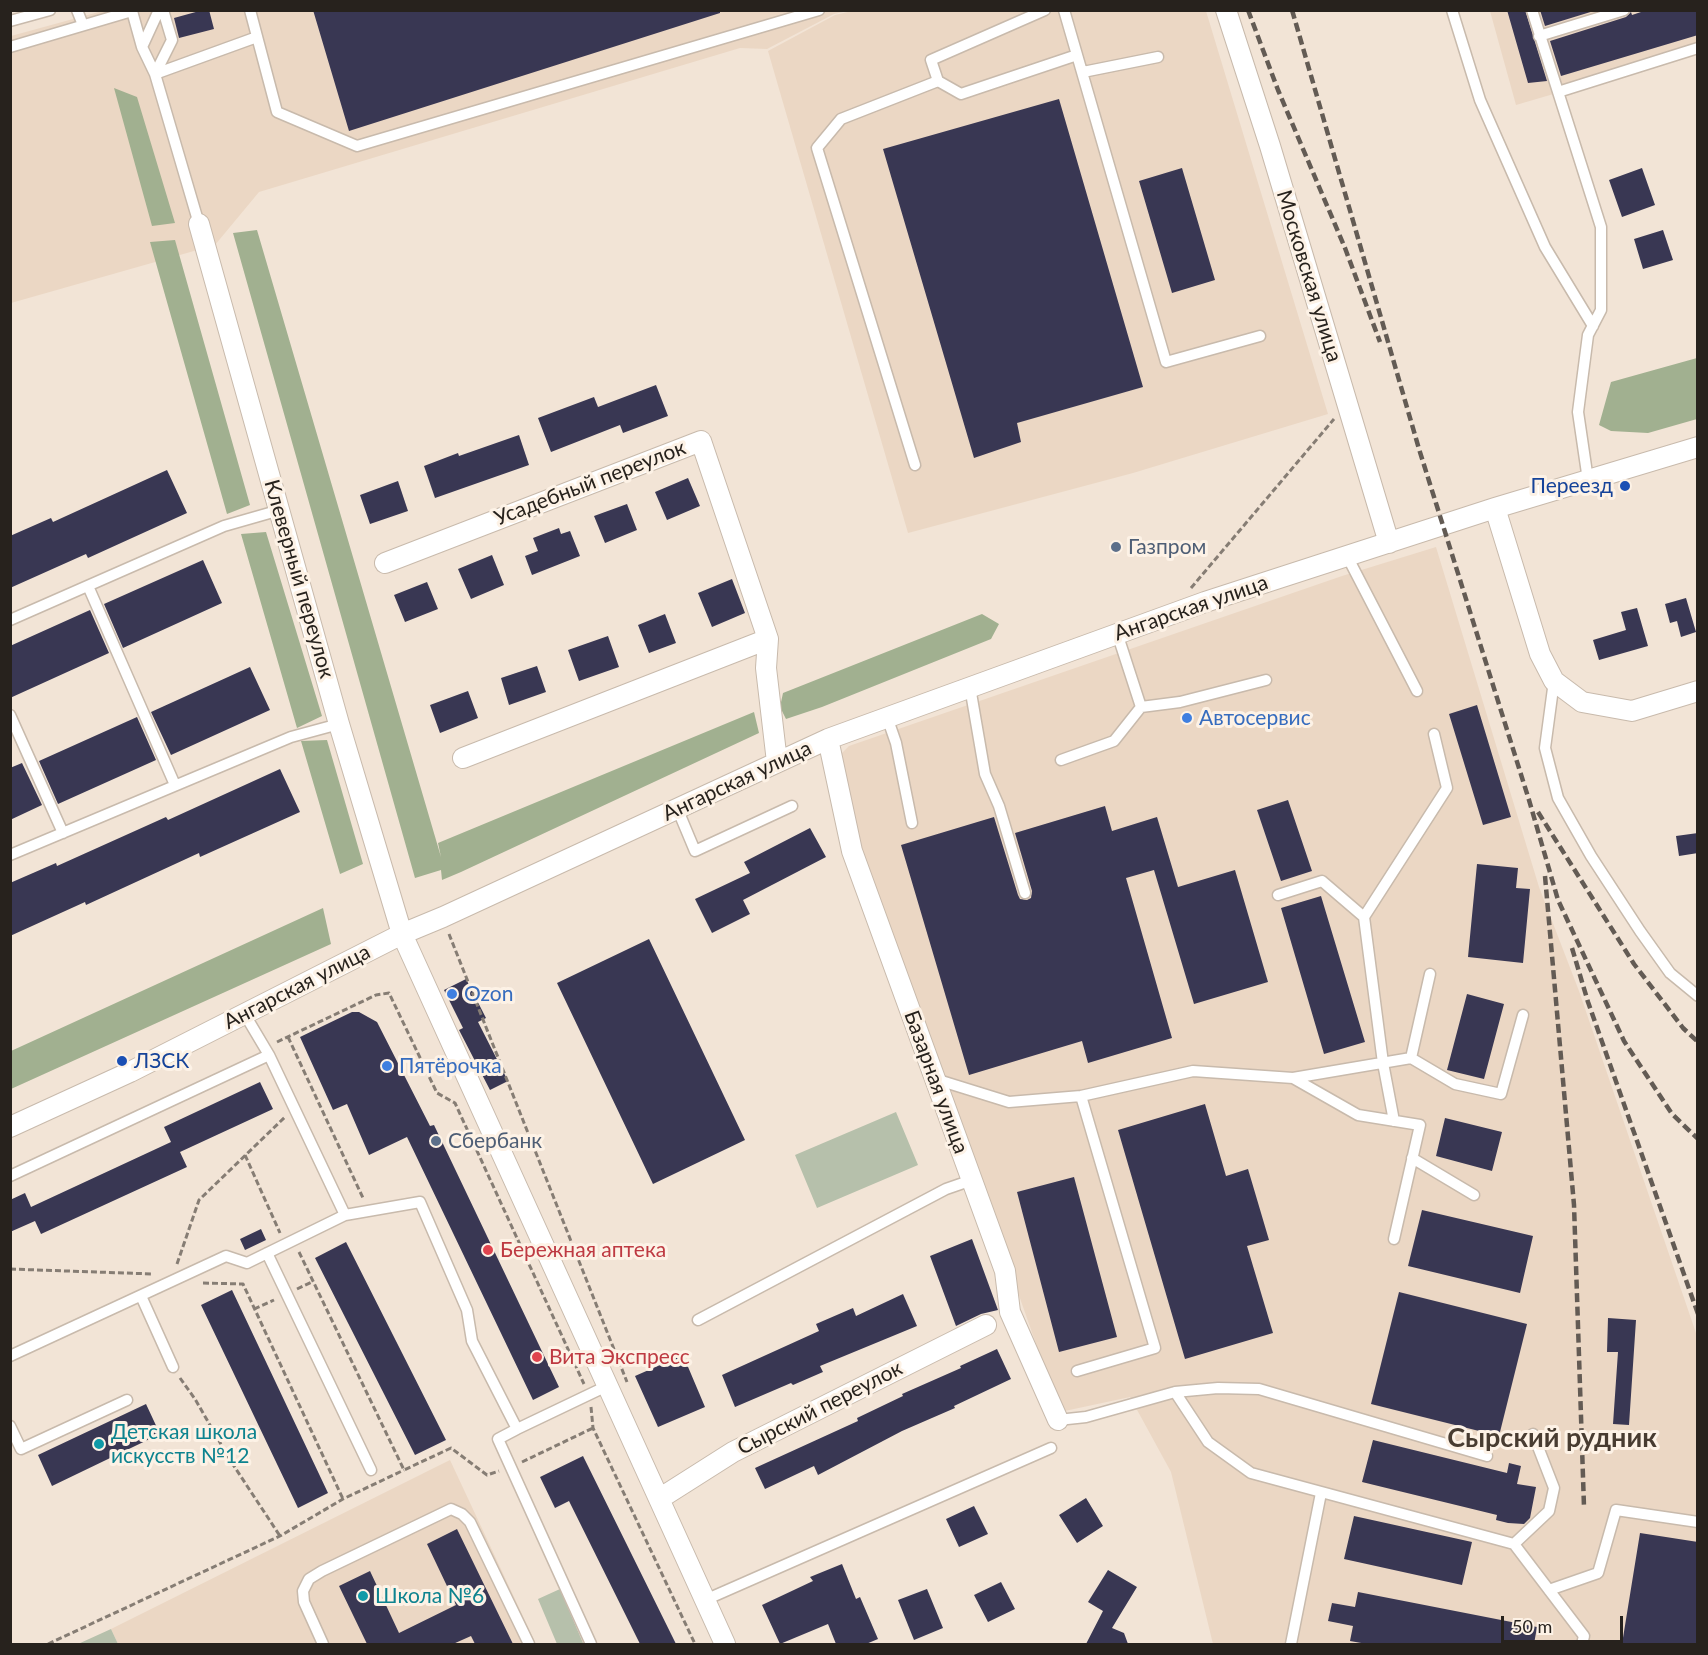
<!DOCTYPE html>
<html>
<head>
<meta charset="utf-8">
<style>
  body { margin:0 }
  #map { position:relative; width:1708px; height:1655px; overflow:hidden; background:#f2e4d6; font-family:Lato,sans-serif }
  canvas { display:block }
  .frame { position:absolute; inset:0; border:12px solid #27221d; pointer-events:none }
  .scale { position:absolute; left:1501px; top:1616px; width:122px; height:27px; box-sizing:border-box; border:3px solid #27221d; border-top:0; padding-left:8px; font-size:18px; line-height:21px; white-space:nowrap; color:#27221d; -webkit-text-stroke:4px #fdf2e6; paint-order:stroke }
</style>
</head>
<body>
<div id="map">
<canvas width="1708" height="1655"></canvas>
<div class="frame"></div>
<div class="scale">50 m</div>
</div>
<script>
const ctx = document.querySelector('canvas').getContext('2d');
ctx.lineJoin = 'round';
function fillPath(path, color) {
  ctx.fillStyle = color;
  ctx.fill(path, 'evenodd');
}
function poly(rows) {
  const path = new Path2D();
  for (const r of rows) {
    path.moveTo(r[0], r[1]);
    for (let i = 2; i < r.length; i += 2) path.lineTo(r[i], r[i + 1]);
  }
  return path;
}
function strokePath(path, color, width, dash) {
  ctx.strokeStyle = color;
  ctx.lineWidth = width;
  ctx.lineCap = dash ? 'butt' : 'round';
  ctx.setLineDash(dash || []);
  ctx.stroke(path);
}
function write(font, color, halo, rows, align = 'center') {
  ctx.font = font + ' Lato,sans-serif';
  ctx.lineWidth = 6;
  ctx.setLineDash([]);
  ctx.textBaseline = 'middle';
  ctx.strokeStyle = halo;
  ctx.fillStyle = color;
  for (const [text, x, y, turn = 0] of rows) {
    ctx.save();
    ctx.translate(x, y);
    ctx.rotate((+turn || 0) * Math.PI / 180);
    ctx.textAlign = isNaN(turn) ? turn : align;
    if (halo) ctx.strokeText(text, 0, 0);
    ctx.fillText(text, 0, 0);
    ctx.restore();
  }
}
fillPath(poly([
  [106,10,847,11,834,14,767,49,740,48,259,192,215,245,11,303,11,36],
  [852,11,1206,11,1328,414,1133,473,908,533,768,51,835,15],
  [1490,11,1697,11,1697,52,1516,105],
  [1436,547,1539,887,1579,991,1697,1336,1697,1644,1213,1644,1171,1472,1130,1397,1060,1412,850,815,839,756,849,746,1342,576],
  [450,1460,536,1644,118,1644,111,1629]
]), '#ebd7c4');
fillPath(poly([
  [896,1112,918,1165,817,1208,795,1155],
  [560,1589,583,1643,578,1644,557,1644,538,1599],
  [111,1629,118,1644,78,1644]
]), '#b6c0ab');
fillPath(poly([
  [114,88,137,97,175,223,152,226],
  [257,230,441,857,438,843,754,712,759,733,461,872,442,880,441,870,415,878,233,233],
  [175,240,250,505,227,514,150,242],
  [1697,358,1697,419,1648,433,1611,431,1599,425,1611,382],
  [266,532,322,716,297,728,241,534],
  [982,614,999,624,991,639,822,707,786,719,780,707,783,693],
  [327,740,363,864,340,874,301,741],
  [323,908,331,944,11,1089,11,1051]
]), '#a1b090');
fillPath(poly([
  [203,10,209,10,214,29,179,38,174,18],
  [313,10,720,10,720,13,349,131],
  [1507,10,1525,10,1547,81,1528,83],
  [1540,10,1597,10,1545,26],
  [1647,10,1698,10,1698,35,1561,76,1550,41,1626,17,1631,12,1632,15],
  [1059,99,1143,387,1017,423,1021,442,974,458,883,149],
  [1182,168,1215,280,1172,293,1139,181],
  [1642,168,1655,205,1622,217,1609,180],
  [1663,230,1673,260,1643,269,1634,239],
  [656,385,668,416,623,433,620,425,551,452,538,418,594,397,598,407],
  [519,435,529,465,435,498,424,466,458,453,459,456],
  [167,470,187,513,88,558,86,554,10,588,10,536,51,518,53,522],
  [688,478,700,506,667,520,655,492],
  [398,481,408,511,370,524,360,495],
  [627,504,637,530,605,543,594,516],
  [559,528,561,534,570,531,580,556,532,575,525,556,538,551,533,538],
  [492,555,504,585,471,599,458,569],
  [203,560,222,603,123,648,104,604],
  [732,579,745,613,712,627,698,593],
  [427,582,438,609,405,622,394,595],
  [1686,598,1696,632,1681,637,1677,621,1670,623,1665,604],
  [1637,608,1648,646,1599,660,1593,640,1626,630,1621,612],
  [90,610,109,653,10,698,10,646],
  [665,614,676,643,649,653,638,625],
  [608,636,619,667,579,681,568,650],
  [537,666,546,692,509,705,501,678],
  [250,667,270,710,171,755,151,712],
  [468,691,478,718,440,733,430,705],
  [1477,705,1511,817,1483,825,1449,714],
  [137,717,156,760,58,804,39,761],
  [22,763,42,805,10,820,10,768],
  [280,769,300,812,200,857,199,853,86,905,85,902,10,936,10,883,56,863,57,866,166,817,168,820],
  [1288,800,1312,871,1281,881,1257,810],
  [1105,806,1112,831,1157,817,1178,887,1235,870,1268,982,1194,1004,1154,870,1126,878,1172,1038,1088,1063,1082,1041,969,1075,901,845,994,817,1018,895,1020,899,1027,900,1031,898,1032,891,1015,833],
  [810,828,826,857,743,900,750,914,712,933,695,899,750,873,744,862],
  [1698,833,1698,853,1679,856,1676,836],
  [1477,864,1518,868,1516,888,1530,889,1523,963,1468,957],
  [1321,896,1365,1042,1324,1054,1281,908],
  [649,939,745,1140,653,1184,557,983],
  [466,979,486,1018,478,1022,508,1081,490,1090,459,1030,463,1028,444,990],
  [1467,994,1504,1004,1484,1079,1447,1070],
  [352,1012,359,1012,377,1022,430,1126,434,1125,559,1387,533,1400,407,1137,369,1155,347,1104,333,1110,300,1037],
  [260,1082,273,1109,180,1152,187,1167,41,1234,35,1221,10,1232,10,1200,25,1193,31,1207,171,1142,164,1127],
  [1205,1104,1226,1176,1248,1169,1269,1240,1247,1246,1273,1333,1185,1359,1118,1130],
  [1445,1118,1502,1132,1492,1171,1436,1156],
  [1074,1177,1117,1337,1059,1352,1017,1192],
  [1422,1210,1533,1236,1520,1293,1408,1266],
  [261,1229,266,1240,245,1250,240,1239],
  [972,1239,998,1310,981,1314,956,1326,930,1256],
  [346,1242,446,1440,415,1455,315,1258],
  [232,1290,328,1493,298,1508,201,1305],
  [1399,1292,1527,1324,1499,1436,1371,1404],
  [903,1294,917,1326,820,1366,823,1372,793,1385,791,1383,735,1407,722,1375,819,1331,816,1324,853,1308,856,1316],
  [1608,1318,1636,1320,1629,1425,1613,1424,1618,1352,1607,1352],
  [997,1349,1011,1379,954,1406,955,1408,902,1431,818,1475,814,1466,765,1489,755,1468,858,1421,857,1418,903,1396,902,1394,961,1368,960,1366],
  [683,1355,705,1407,658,1427,635,1376],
  [146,1404,160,1434,52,1486,38,1455],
  [1373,1440,1507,1473,1509,1463,1521,1466,1517,1484,1536,1487,1530,1518,1524,1524,1508,1523,1496,1520,1497,1515,1362,1482],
  [583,1456,676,1644,640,1644,569,1501,555,1508,540,1477],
  [1086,1498,1103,1526,1077,1543,1059,1515],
  [974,1506,988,1534,959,1547,946,1519],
  [1354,1516,1472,1542,1462,1585,1344,1559],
  [457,1529,513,1644,475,1644,471,1636,453,1644,367,1644,339,1586,370,1571,399,1633,456,1605,427,1544],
  [1640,1533,1698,1542,1698,1644,1622,1644],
  [842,1564,856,1599,860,1597,878,1639,866,1644,836,1644,828,1624,780,1644,762,1605,813,1581,810,1577],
  [1108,1570,1137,1587,1112,1628,1124,1633,1128,1644,1086,1644,1103,1611,1088,1602],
  [1001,1582,1015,1609,988,1622,974,1595],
  [927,1589,943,1628,914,1640,898,1600],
  [1358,1592,1537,1627,1534,1644,1367,1644,1350,1641,1353,1626,1328,1621,1332,1603,1355,1607]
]), '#393753');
const lane = poly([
  [77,10,83,25],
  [159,10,142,47,155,74,257,37],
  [163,10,172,40,155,74,199,224],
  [250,10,277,112,357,146,819,10],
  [1064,10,1166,362,1260,336],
  [1452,10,1480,100,1545,247,1593,326],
  [1532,10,1601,227,1601,310,1588,335,1578,412,1588,480],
  [10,21,50,10],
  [1539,36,1624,10],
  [10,47,132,11,142,47],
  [1083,72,1158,57],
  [938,81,961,94,1077,55],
  [1558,92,1698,48],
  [915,465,817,148,841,119,938,81,931,60,1045,10],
  [1347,556,1417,691],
  [88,586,175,785],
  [10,620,224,526,280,510],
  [1117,633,1141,707,1180,702,1266,680],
  [1554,681,1545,748,1558,798,1591,856,1640,931,1670,973,1698,996],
  [970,687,985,774,999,806,1025,893],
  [10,715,63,833],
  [887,717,896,743,912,823],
  [1061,760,1114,741,1141,707],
  [677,808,695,851,792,806],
  [10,855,291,737,339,724],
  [1278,895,1322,881,1364,917],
  [1411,1058,1430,974],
  [1293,1078,1411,1058,1455,1084,1501,1094,1523,1015],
  [935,1079,1009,1102,1081,1096,1193,1071,1293,1078,1358,1115,1420,1125,1394,1239],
  [1394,1121,1383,1063,1364,917,1447,788,1434,734],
  [1412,1158,1474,1195],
  [10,1176,269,1055],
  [345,1215,420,1202,467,1310,472,1341,517,1429,498,1439,591,1644],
  [267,1253,371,1470],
  [141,1296,173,1367],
  [698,1320,946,1189,972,1180],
  [10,1356,226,1256,247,1263,345,1215,269,1055,244,1013],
  [1077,1371,1155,1348,1081,1096],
  [1175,1392,1218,1388,1259,1389,1487,1456],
  [1058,1420,1086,1417,1175,1392,1208,1442,1251,1473,1514,1544,1584,1636,1582,1644],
  [10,1426,21,1449,127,1400],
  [517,1429,607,1386],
  [1514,1544,1549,1511,1554,1488,1533,1434],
  [1549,1590,1598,1573,1616,1510,1698,1522],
  [705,1600,1051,1448],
  [323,1644,304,1602,303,1591,309,1579,322,1571,451,1509,462,1514,470,1522,529,1644],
  [1291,1644,1321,1493]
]);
const street = poly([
  [1226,10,1270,146,1389,543],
  [199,224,339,724,402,934,725,1644],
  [1495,508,1540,654,1554,681,1582,702,1632,711,1698,691],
  [385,563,701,441,768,639,766,668,777,762],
  [828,739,852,851,1005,1271,1010,1312,1058,1420],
  [463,758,768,639],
  [10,1127,130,1072,402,934,443,917,828,739,1205,602,1495,508,1698,447],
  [659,1499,733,1452,986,1325]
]);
strokePath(lane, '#c8baac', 13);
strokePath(street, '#c8baac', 22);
strokePath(poly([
  [1191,588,1334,419],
  [449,934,627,1382],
  [288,1037,363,1198],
  [277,1042,376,995,389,993,437,1093,455,1103,584,1384],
  [245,1155,280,1233],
  [299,1252,404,1470,451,1448,487,1475,499,1471],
  [177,1264,199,1200,286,1116],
  [10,1269,153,1274],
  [203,1283,243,1284,343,1499],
  [297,1289,312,1282],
  [254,1309,274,1300],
  [180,1378,195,1399,230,1460,280,1536],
  [591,1407,593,1428,695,1644],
  [522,1462,593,1428],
  [48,1644,280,1536,343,1499,404,1470]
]), '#867d74', 3, [6, 3]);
strokePath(lane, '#fff', 10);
strokePath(street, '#fff', 20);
strokePath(poly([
  [1248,10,1278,90,1345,248,1380,342],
  [1292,10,1419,449,1529,800,1558,900,1624,1041,1672,1114,1698,1139],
  [1538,812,1634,964,1683,1028,1698,1042],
  [1545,876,1574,1205,1584,1507],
  [1572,948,1588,1002,1698,1314]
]), '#635b54', 4.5, [9, 4.5]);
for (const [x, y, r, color] of [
  [1625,486,6,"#1a4fb4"],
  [1116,547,6,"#5c6f8a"],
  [1187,718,6,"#3f7fe0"],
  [452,994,6,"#3f7fe0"],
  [122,1061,6,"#1a4fb4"],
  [387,1066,6,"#3f7fe0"],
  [436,1141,6,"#5c6f8a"],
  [488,1250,6,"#e0444e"],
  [537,1357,6,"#e0444e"],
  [99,1444,6,"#0f9aa8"],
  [363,1596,6,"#0f9aa8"]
]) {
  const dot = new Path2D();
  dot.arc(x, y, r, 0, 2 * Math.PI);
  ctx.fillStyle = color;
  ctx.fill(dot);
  strokePath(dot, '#fdf2e6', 2);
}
write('21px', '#27221d', '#fdf2e6', [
  ["Московская улица",1309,276,73],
  ["Усадебный переулок",590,483,-21],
  ["Клеверный переулок",299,579,74],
  ["Ангарская улица",1191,608,-19],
  ["Ангарская улица",737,781,-25],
  ["Ангарская улица",297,987,-27],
  ["Базарная улица",936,1082,70],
  ["Сырский переулок",820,1408,-27]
]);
write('21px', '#164399', '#fdf2e6', [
  ["Переезд",1613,486],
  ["ЛЗСК",134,1061,"left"]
], 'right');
write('21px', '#4e5e75', '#fdf2e6', [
  ["Газпром",1128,547],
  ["Сбербанк",448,1141]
], 'left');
write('21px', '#366cbe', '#fdf2e6', [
  ["Автосервис",1199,718],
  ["Ozon",464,994],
  ["Пятёрочка",399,1066]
], 'left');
write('21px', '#be3a42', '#fdf2e6', [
  ["Бережная аптека",500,1250],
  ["Вита Экспресс",549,1357]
], 'left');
write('21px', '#0d838f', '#fdf2e6', [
  ["Детская школа",111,1432],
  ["искусств №12",111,1456],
  ["Школа №6",375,1596]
], 'left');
write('bold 27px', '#483c31', '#fdf2e6', [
  ["Сырский рудник",1552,1438]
]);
</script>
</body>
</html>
